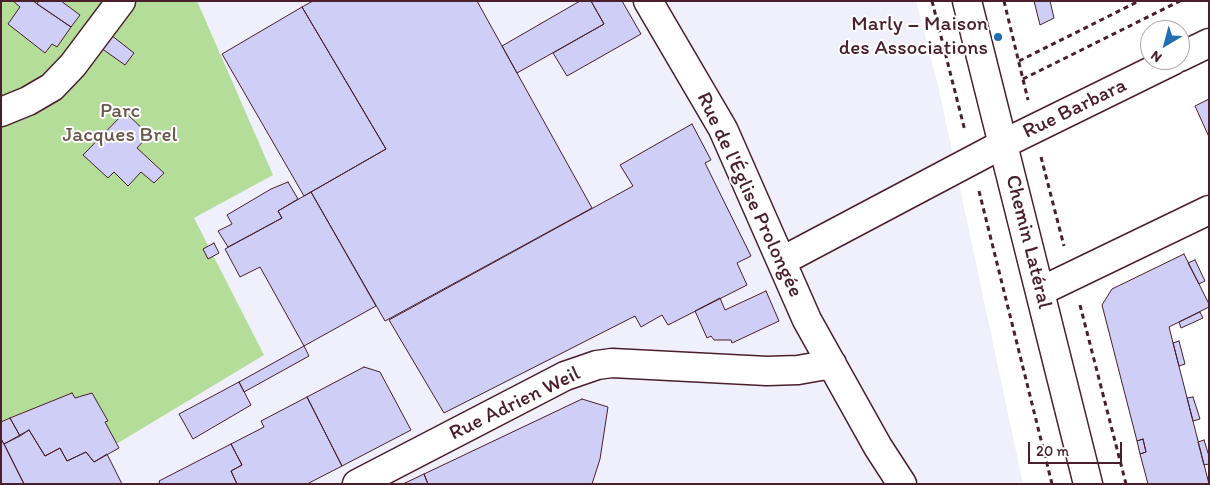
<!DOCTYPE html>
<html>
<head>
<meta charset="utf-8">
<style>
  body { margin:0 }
  #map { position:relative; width:1210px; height:485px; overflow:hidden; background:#fff; font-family:Itim,sans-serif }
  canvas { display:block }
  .frame { position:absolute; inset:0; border:2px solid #4a1f2b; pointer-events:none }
  .north { position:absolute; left:1140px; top:20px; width:50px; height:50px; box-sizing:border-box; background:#fff; border:1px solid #b7a5aa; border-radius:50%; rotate:217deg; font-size:14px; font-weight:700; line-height:20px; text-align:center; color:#4a1f2b }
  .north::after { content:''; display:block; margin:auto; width:18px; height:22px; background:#1f6fb2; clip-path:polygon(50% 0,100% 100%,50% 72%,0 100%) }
  .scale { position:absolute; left:1028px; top:442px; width:94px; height:22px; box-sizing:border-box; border:2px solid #4a1f2b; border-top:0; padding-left:6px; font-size:15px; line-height:18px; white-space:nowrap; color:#4a1f2b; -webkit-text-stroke:4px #fff; paint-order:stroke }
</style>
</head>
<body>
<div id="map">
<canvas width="1210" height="485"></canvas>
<div class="frame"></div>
<div class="north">N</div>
<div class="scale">20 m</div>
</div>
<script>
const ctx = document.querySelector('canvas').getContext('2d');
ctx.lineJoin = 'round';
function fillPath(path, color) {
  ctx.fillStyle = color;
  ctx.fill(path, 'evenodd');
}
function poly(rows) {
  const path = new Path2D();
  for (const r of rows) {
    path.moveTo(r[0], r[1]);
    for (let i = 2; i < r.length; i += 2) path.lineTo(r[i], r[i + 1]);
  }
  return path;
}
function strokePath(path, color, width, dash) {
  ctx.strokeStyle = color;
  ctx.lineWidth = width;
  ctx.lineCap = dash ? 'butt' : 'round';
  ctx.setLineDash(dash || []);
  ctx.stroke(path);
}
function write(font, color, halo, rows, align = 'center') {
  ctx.font = font + ' Itim,sans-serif';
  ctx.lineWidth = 4;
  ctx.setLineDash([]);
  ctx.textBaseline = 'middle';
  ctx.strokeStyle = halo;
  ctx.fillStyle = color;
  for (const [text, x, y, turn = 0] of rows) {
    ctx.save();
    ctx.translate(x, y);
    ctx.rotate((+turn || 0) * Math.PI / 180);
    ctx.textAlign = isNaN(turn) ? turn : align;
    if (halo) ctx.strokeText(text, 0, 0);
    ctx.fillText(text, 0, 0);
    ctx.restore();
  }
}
fillPath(poly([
  [1,1,916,1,938,85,1023,484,1,484]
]), '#f0f0fc');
fillPath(poly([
  [1,1,197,1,273,175,194,218,264,355,50,484,1,484]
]), '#b4dd99');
const building = poly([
  [13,1,33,1,71,27,57,47,52,44,45,53,8,24,20,7,13,1],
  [39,1,61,1,80,15,71,27,37,4,39,1],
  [313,1,477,1,592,208,385,321,311,192,386,149,302,7,313,1],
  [580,1,591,1,604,24,517,73,502,46,580,1],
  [591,1,622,1,641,34,567,76,553,53,604,24,591,1],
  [1034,1,1050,1,1054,18,1040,25,1034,1],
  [302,7,386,149,304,196,222,54,302,7],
  [111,35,134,53,125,65,101,48,111,35],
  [1209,99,1209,137,1195,106,1209,99],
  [125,112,149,135,137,148,164,173,154,183,141,172,128,186,114,172,108,178,83,155,125,112],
  [692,124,711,160,705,163,751,256,737,263,747,285,668,325,662,315,641,327,635,316,444,413,389,320,633,186,620,165,692,124],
  [288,182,298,199,278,211,282,218,228,247,218,231,232,224,227,215,271,189,288,182],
  [311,192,376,306,304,346,260,267,240,277,225,249,282,218,278,211,311,192],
  [214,243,219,253,208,259,203,249,214,243],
  [1184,254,1209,304,1209,307,1169,327,1209,484,1148,484,1140,454,1146,452,1143,439,1137,441,1102,305,1112,289,1184,254],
  [1195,260,1205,281,1199,284,1188,263,1195,260],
  [766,291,779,321,732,343,731,340,714,340,711,336,707,338,695,311,720,298,725,310,766,291],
  [1200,312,1203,318,1181,328,1179,322,1200,312],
  [1179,341,1185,364,1179,366,1173,343,1179,341],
  [304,346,309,356,244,392,239,382,304,346],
  [364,367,380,372,411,430,342,466,307,397,364,367],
  [239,382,251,405,193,439,179,414,239,382],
  [72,393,75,398,92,393,108,421,105,422,119,448,94,462,86,452,67,461,60,448,45,456,29,430,20,436,10,418,72,393],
  [307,397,342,466,307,484,237,484,231,471,242,465,231,444,264,427,261,421,307,397],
  [1193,397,1200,419,1193,421,1187,398,1193,397],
  [582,399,608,407,600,459,592,484,428,484,424,474,582,399],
  [10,418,20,436,4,444,1,439,1,422,10,418],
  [29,430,45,456,60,448,67,461,86,452,94,462,107,454,122,484,24,484,4,444,29,430],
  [1,439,4,444,24,484,1,484,1,439],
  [1143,439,1146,452,1140,454,1137,441,1143,439],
  [1204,440,1209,456,1209,464,1204,465,1198,442,1204,440],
  [231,444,242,465,231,471,237,484,160,484,159,481,231,444],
  [424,474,428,484,403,484,424,474]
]);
fillPath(building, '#cecef6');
strokePath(building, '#4a1f2b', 1);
const street = poly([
  [648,1,723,129,807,320,878,447,902,484],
  [1180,57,1209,43],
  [1,112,28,101,52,87,73,65,121,1],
  [782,261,1003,144,1174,60],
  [1041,291,1209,210],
  [357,484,565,376,597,365,612,363,767,371,798,370,832,364]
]);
const secondary = poly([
  [967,1,1088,484]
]);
strokePath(street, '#4a1f2b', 31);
strokePath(secondary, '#4a1f2b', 31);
strokePath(poly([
  [932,1,965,131],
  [1004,1,1028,100],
  [1019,61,1139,1],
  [1023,79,1180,1],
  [1041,157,1064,246],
  [979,191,1052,484],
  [1080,305,1126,484]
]), '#4a1f2b', 3, [5, 4]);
strokePath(street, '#fff', 28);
strokePath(secondary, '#fff', 28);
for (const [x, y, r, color] of [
  [998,37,5,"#1f6fb2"]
]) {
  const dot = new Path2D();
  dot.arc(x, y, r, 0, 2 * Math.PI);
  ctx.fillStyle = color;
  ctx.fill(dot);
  strokePath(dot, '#fff', 2);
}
write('21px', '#4a1f2b', '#fff', [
  ["Marly – Maison",988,25],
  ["des Associations",988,49]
], 'right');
write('21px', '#4a1f2b', '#fff', [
  ["Rue Barbara",1075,109,-26],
  ["Rue de l'Église Prolongée",749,195,65],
  ["Chemin Latéral",1028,242,76],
  ["Rue Adrien Weil",515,404,-26]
]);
write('21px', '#6a584c', '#fff', [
  ["Parc",120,112],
  ["Jacques Brel",120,136]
]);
</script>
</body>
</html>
